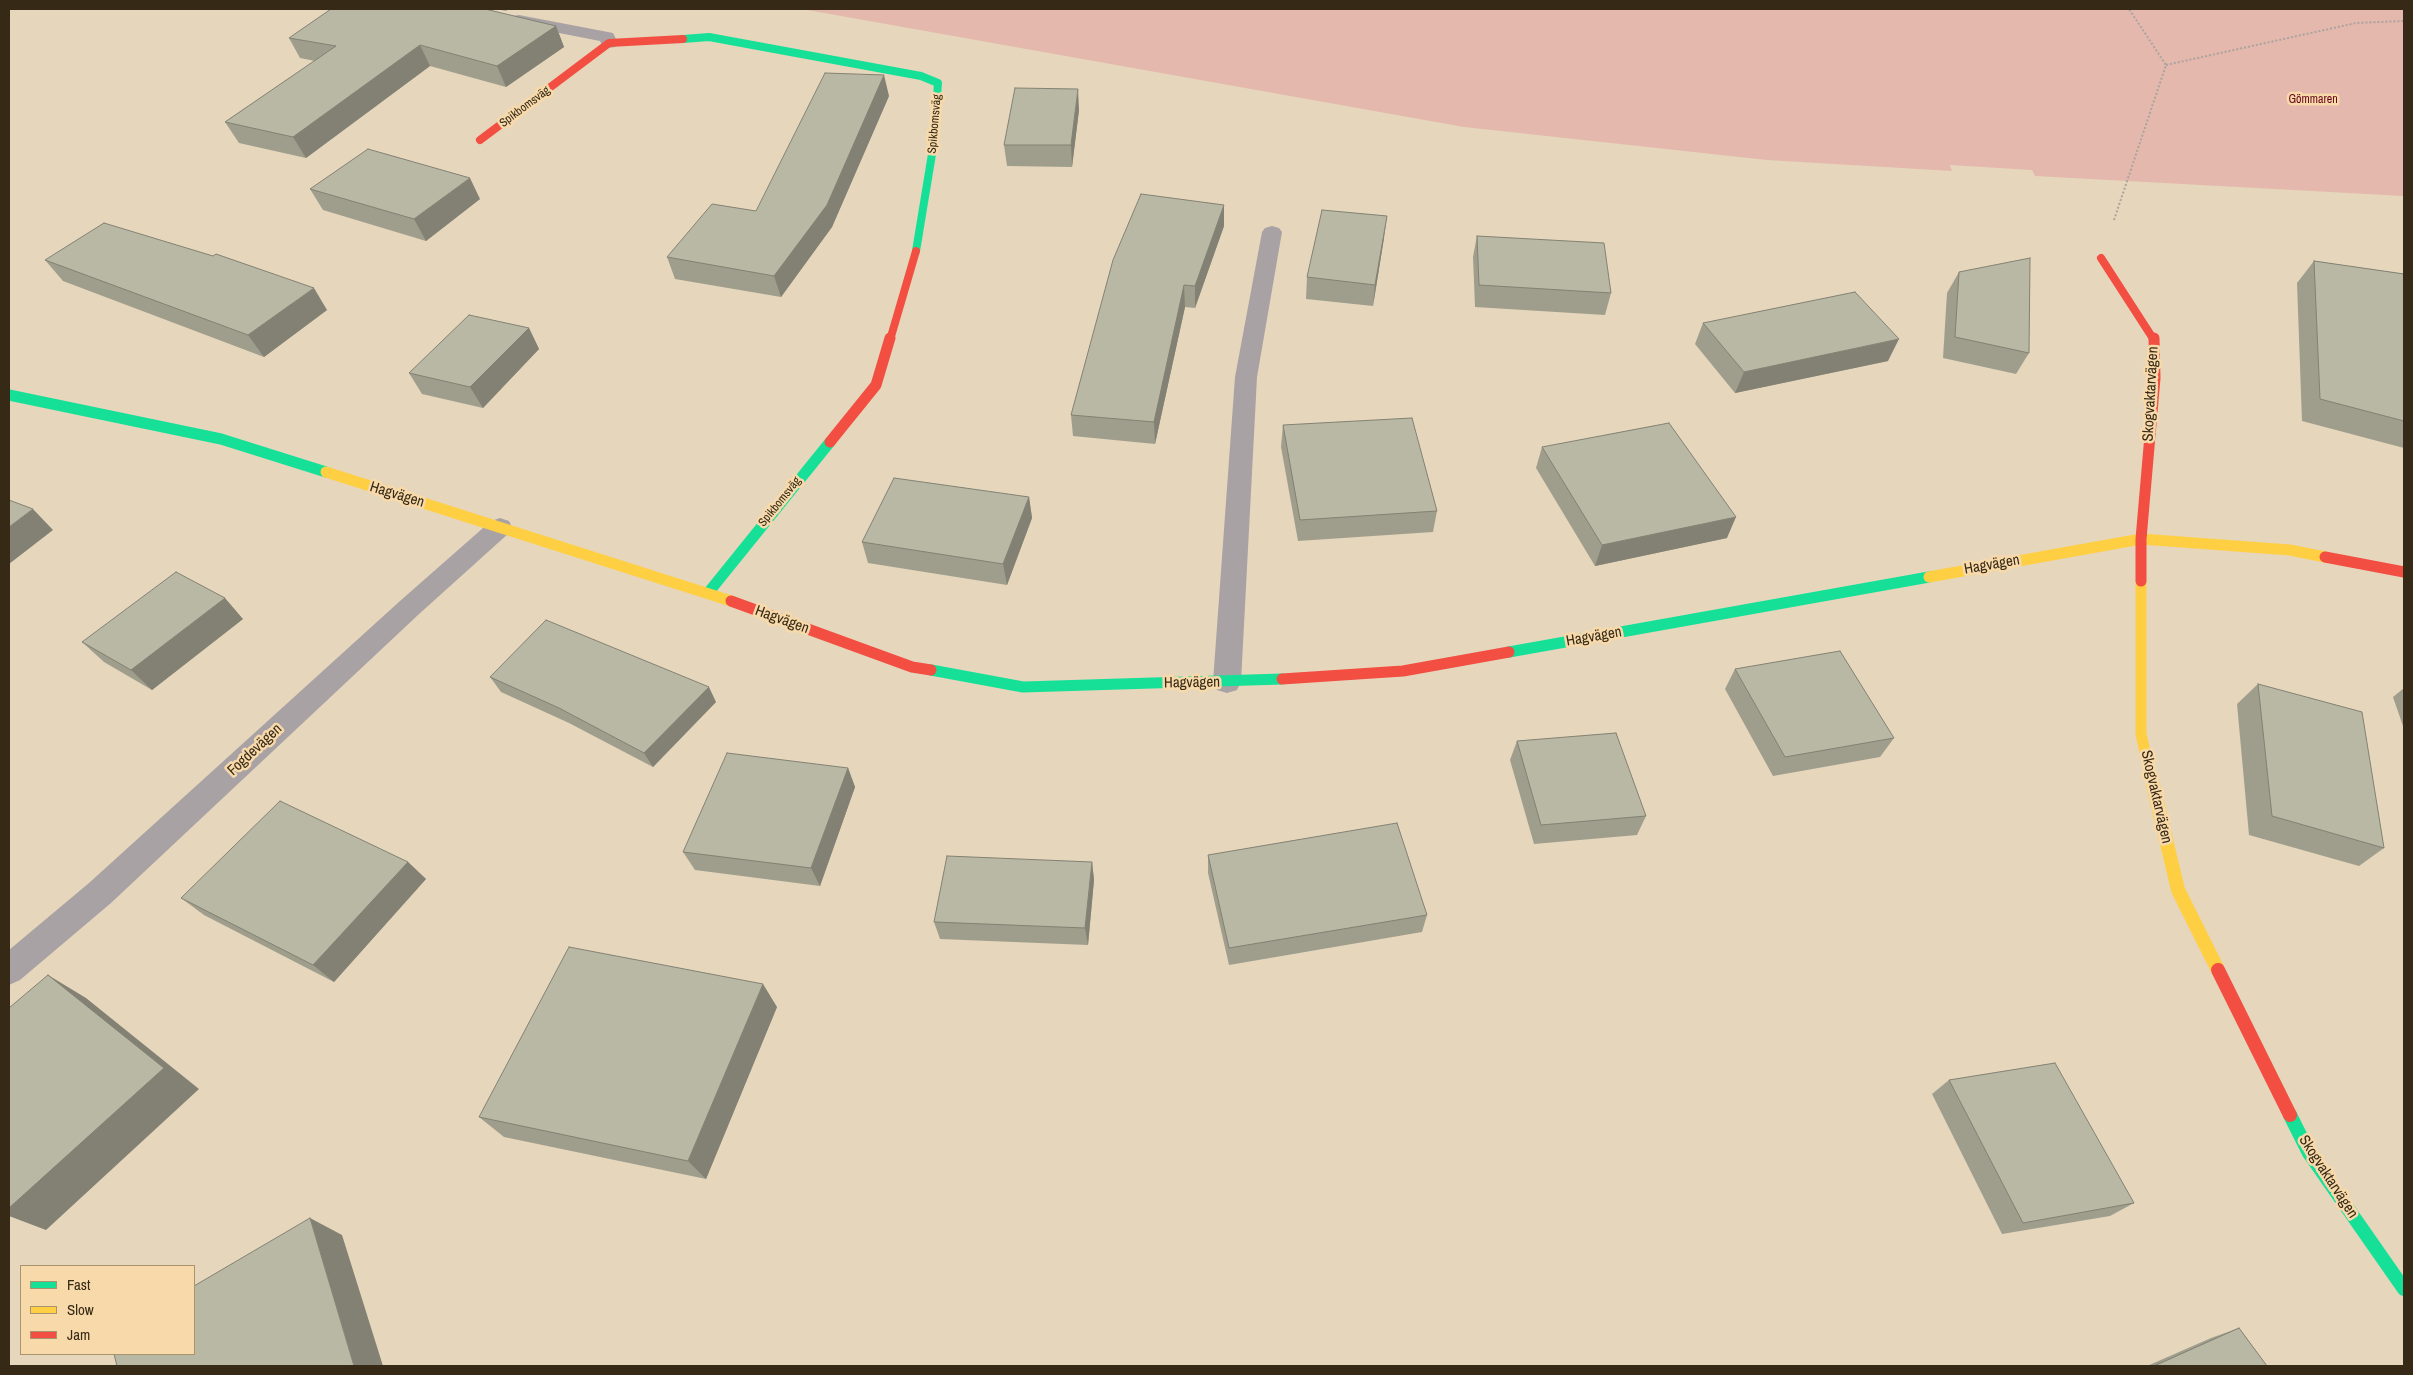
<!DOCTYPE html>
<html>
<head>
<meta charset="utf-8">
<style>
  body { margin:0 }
  #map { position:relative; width:2413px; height:1375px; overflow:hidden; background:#e6d6bc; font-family:"Archivo Narrow",sans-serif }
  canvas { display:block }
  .frame { position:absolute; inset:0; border:10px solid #362a17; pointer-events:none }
  .legend { position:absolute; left:20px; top:1265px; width:175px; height:90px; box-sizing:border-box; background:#f8d9aa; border:1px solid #aa936f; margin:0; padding:6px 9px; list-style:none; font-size:15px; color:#362a17 }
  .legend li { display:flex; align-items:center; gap:10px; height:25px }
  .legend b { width:25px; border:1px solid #aa936f }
</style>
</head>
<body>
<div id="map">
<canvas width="2413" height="1375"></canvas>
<div class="frame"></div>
<ul class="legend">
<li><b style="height:6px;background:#16e098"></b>Fast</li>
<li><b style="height:6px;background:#ffcf43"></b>Slow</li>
<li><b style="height:6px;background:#f24e42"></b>Jam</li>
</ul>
</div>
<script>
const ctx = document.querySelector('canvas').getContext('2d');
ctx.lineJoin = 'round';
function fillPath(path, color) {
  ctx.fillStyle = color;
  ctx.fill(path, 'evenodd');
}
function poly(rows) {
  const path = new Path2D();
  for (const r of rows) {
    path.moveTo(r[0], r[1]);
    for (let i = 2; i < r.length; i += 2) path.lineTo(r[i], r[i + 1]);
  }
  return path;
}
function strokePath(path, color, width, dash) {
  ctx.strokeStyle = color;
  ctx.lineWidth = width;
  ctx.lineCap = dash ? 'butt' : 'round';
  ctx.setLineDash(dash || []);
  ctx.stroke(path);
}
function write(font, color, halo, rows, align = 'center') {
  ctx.font = font + ' "Archivo Narrow",sans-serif';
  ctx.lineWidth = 5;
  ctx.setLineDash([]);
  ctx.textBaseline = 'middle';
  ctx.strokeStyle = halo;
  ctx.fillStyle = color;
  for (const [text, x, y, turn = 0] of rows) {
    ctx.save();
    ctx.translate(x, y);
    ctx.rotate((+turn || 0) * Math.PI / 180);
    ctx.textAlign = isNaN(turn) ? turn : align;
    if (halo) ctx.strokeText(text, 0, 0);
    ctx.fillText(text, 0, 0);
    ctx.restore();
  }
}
fillPath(poly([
  [802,9,2404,9,2404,196,2035,176,2032,170,1950,165,1952,171,1767,160,1464,127]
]), '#e4b8ad');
strokePath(poly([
  [2166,65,2356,23,2404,21],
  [2114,220,2166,65,2129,9]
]), '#aaa39e', 2, [2, 2]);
fillPath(poly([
  [519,15,613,33,618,43,615,47,609,48,603,47,600,41,513,24,510,20,513,16,519,15],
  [1272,226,1279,228,1282,232,1257,377,1241,682,1237,690,1227,693,1217,690,1213,682,1235,377,1262,232,1265,228,1272,226]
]), '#a9a2a4');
fillPath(poly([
  [500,518,509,521,512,527,509,533,418,615,111,903,20,980,9,985,9,950,89,883,400,601,491,521,500,518]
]), '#a9a2a4');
strokePath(poly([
  [683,39,709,37,921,76,938,83,933,148,916,251]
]), '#16e098', 8);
strokePath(poly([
  [9,395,221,439,326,472],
  [708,593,830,442],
  [1509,652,1929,577],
  [931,670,1023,687,1282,679]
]), '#16e098', 11);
strokePath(poly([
  [2290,1115,2309,1153,2404,1289]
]), '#16e098', 14);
strokePath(poly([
  [326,472,731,601],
  [1929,577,2141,539,2290,550,2325,557],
  [2141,581,2141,734,2153,787]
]), '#ffcf43', 11);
strokePath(poly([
  [2153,785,2178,890,2218,970]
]), '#ffcf43', 14);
strokePath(poly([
  [480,140,609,43,683,39],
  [2101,258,2154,340],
  [890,340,916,251]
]), '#f24e42', 8);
strokePath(poly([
  [830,442,876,385,890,338],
  [2325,557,2404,572],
  [2141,581,2141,539,2155,378,2154,338],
  [731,601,912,667,931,670],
  [1282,679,1403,671,1509,652]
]), '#f24e42', 11);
strokePath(poly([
  [2218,970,2290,1115]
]), '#f24e42', 14);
fillPath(poly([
  [496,9,508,9,506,11],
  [556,26,564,47,506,87,430,66,306,158,239,143,225,122,315,61,300,58,289,38],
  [889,96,832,227,781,297,675,279,667,257,756,211],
  [1079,110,1072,167,1007,166,1004,145],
  [310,189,480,199,426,241,323,210],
  [1224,205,1224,226,1195,308,1185,307,1155,444,1073,436,1071,415],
  [1477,236,1611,293,1605,315,1475,307,1473,257],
  [1384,238,1373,306,1306,299,1307,277],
  [45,260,327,310,264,357,63,281],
  [2314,261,2404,274,2404,448,2302,421,2297,283],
  [1959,272,2029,353,2016,374,1943,358,1947,293],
  [1703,323,1888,361,1735,393,1695,344],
  [529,328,539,349,483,408,422,394,409,373],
  [1283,425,1437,511,1433,532,1298,541,1281,447],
  [1542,447,1727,538,1595,566,1536,468],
  [1029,497,1032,518,1007,585,868,563,862,542],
  [243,619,152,690,104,662,82,642],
  [1735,669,1894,738,1880,757,1773,776,1725,689],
  [490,677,716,702,653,767,569,723,501,692],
  [2258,684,2384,848,2359,866,2249,835,2237,704],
  [2404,688,2404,729,2393,697],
  [1517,741,1646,816,1637,835,1534,844,1510,760],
  [848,768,855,787,820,886,695,870,683,852],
  [1208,855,1427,915,1422,932,1229,965,1208,873],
  [408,862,426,879,334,982,204,915,181,898],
  [1092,862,1094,880,1088,945,940,939,934,922],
  [777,1007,706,1179,504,1137,479,1117],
  [1949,1080,2134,1203,2110,1216,2002,1234,1932,1094],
  [2239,1328,2267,1366,2147,1366,2211,1338]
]), '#9f9e8d');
fillPath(poly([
  [556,26,564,47,506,87,497,66],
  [420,45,430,66,306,158,293,137],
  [884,75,889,96,832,227,781,297,774,276],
  [1078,89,1079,110,1072,167,1071,145],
  [470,178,480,199,426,241,414,219],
  [1224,205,1224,226,1195,308,1195,286],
  [1387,216,1384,238,1373,306,1375,285],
  [1184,285,1185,307,1155,444,1154,422],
  [314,288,327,310,264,357,248,335],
  [529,328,539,349,483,408,470,387],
  [1899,339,1888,361,1735,393,1744,372],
  [1029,497,1032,518,1007,585,1003,564],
  [33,509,53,530,9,564,9,527],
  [1736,517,1727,538,1595,566,1602,545],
  [225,598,243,619,152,690,131,670],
  [709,687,716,702,653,767,644,753],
  [848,768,855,787,820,886,811,868],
  [408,862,426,879,334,982,313,965],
  [1092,862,1094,880,1088,945,1085,928],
  [48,975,86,998,199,1089,46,1230,9,1216,9,1208],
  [763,984,777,1007,706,1179,688,1161],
  [310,1218,342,1235,383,1366,354,1366]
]), '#828173');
const building = poly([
  [331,9,485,9,556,26,497,66,420,45,293,137,225,122,336,46,289,38,331,9],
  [825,73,884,75,827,205,774,276,667,257,712,204,756,211,825,73],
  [1015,88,1078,89,1071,145,1004,145,1015,88],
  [368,149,470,178,414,219,310,189,368,149],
  [1141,194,1224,205,1195,286,1184,285,1154,422,1071,415,1113,260,1141,194],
  [1322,210,1387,216,1375,285,1307,277,1322,210],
  [104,223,213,256,216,254,314,288,248,335,45,260,104,223],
  [1477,236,1604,243,1611,293,1479,285,1477,236],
  [2030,258,2029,353,1955,337,1959,272,2030,258],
  [2314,261,2404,274,2404,421,2320,399,2314,261],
  [1855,292,1899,339,1744,372,1703,323,1855,292],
  [469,315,529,328,470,387,409,373,469,315],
  [1412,418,1437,511,1300,520,1283,425,1412,418],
  [1669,423,1736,517,1602,545,1542,447,1669,423],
  [894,478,1029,497,1003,564,862,542,894,478],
  [9,500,33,509,9,527,9,500],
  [176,572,225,598,131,670,82,642,176,572],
  [546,620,709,687,644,753,559,708,490,677,546,620],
  [1840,651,1894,738,1785,757,1735,669,1840,651],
  [2258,684,2362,712,2384,848,2272,816,2258,684],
  [1616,733,1646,816,1541,825,1517,741,1616,733],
  [727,753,848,768,811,868,683,852,727,753],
  [280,801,408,862,313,965,181,898,280,801],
  [1397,823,1427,915,1229,948,1208,855,1397,823],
  [947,856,1092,862,1085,928,934,922,947,856],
  [569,947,763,984,688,1161,479,1117,569,947],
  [48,975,164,1068,9,1208,9,1008,48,975],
  [2055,1063,2134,1203,2023,1223,1949,1080,2055,1063],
  [310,1218,354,1366,117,1366,114,1354,194,1354,194,1286,310,1218],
  [2239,1328,2267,1366,2154,1366,2239,1328]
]);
fillPath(building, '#b9b8a4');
strokePath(building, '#828173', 1);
write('12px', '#68061d', '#f8d9aa', [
  ["Gömmaren",2313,100]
]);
write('12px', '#362a17', '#f8d9aa', [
  ["Spikbomsväg",525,107,-37],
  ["Spikbomsväg",935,124,-85],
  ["Spikbomsväg",780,502,-51]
]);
write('15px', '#362a17', '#f8d9aa', [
  ["Skogvaktarvägen",2151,394,-87],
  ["Hagvägen",397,495,17],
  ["Hagvägen",1992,565,-10],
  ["Hagvägen",782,620,20],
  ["Hagvägen",1594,637,-10],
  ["Hagvägen",1192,683,-1],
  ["Fogdevägen",255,750,-43],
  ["Skogvaktarvägen",2156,797,77],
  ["Skogvaktarvägen",2328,1177,57]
]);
</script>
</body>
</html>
